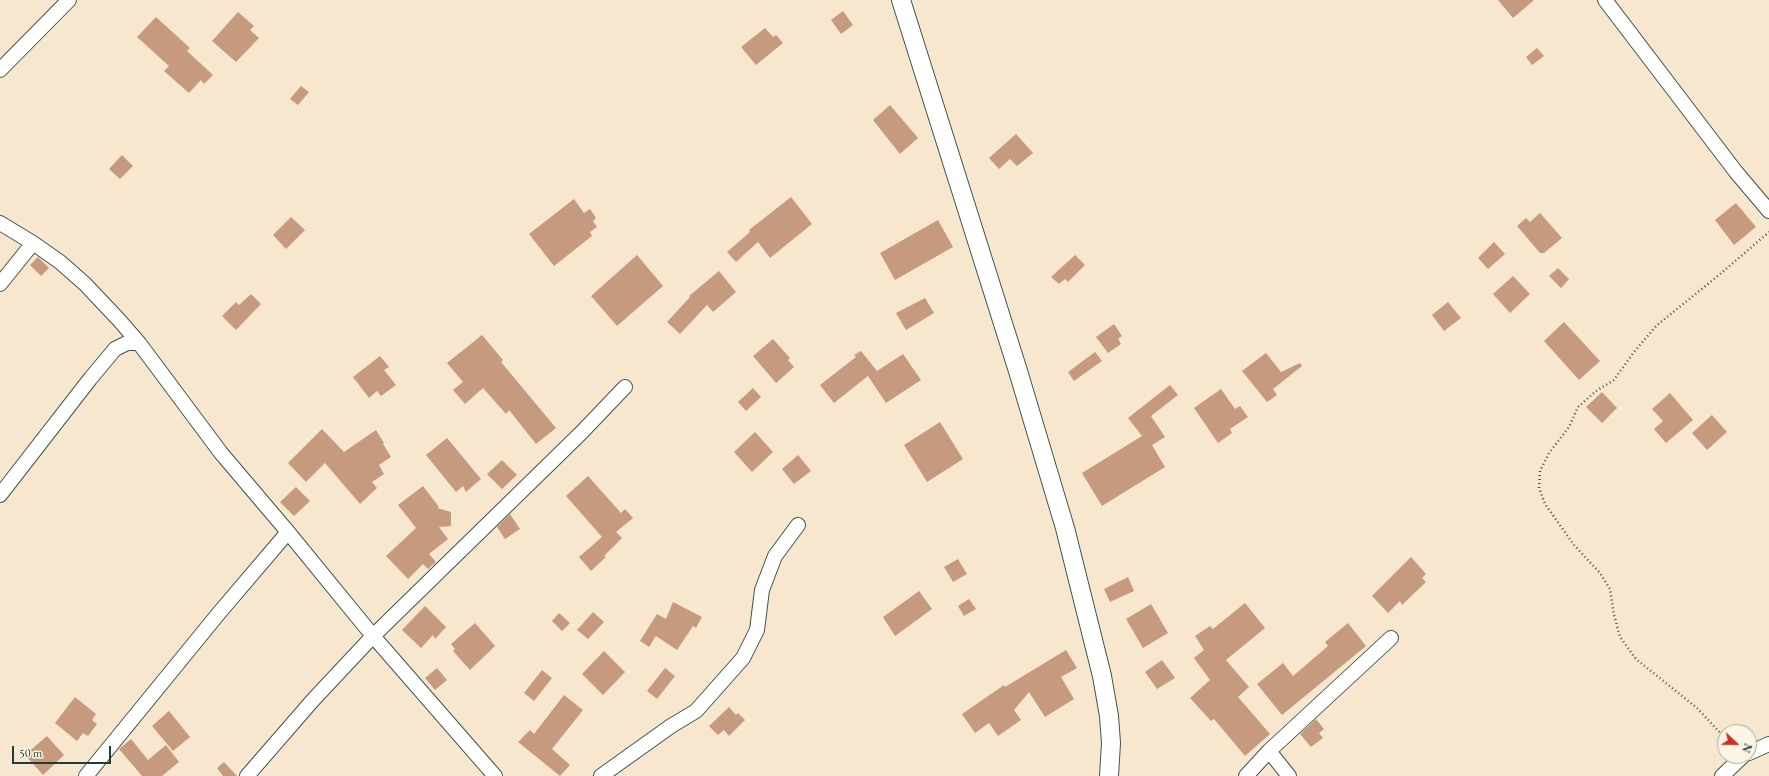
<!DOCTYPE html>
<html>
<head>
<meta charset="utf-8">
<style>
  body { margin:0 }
  #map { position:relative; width:1769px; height:776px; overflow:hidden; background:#f7e7ce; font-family:"EB Garamond",serif }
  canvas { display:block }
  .north { position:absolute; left:1717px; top:724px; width:40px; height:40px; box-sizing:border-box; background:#fcf5e5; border:1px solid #a4ab9e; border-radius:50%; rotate:112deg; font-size:11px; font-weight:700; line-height:16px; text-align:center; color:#1f3d34 }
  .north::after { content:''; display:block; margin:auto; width:14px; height:18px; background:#c8321e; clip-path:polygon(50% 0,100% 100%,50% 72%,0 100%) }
  .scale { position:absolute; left:12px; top:746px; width:99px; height:18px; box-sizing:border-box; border:2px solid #1f3d34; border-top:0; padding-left:5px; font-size:12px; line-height:14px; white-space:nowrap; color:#1f3d34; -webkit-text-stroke:3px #fcf5e5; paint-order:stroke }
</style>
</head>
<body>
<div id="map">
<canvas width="1769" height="776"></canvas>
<div class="north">N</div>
<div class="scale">50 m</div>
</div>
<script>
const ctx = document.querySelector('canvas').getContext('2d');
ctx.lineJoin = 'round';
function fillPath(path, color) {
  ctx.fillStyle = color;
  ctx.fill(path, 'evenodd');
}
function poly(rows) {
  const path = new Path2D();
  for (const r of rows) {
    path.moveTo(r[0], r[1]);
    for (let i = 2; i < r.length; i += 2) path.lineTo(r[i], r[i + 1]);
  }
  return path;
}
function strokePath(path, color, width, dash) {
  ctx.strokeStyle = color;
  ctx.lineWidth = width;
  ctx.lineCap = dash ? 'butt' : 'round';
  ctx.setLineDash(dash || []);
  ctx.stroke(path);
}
fillPath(poly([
  [1498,0,1534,0,1513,18],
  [843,11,853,25,841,34,831,20],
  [238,12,254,26,250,30,259,38,236,62,212,41],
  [156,17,190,48,187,51,213,75,204,84,201,80,189,93,164,71,169,66,137,37],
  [765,28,773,37,776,35,783,43,756,65,741,47],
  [1537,48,1544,56,1532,65,1526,57],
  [301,86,309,92,298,105,290,99],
  [890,105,918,138,900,154,873,120],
  [1016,134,1033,153,1017,166,1010,159,999,169,989,158],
  [122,155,133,166,120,179,109,169],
  [791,197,812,224,770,258,758,242,736,262,727,252,750,232,749,230],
  [574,199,584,213,590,209,596,218,593,221,597,227,590,232,592,236,554,266,529,234],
  [1736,203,1756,227,1734,245,1715,220],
  [1540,213,1562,238,1544,253,1540,253,1517,226,1526,218,1530,222],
  [291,217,305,230,286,249,273,235],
  [938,220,953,247,895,280,880,253],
  [1494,242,1505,254,1488,269,1478,258],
  [637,255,663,286,617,326,591,296],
  [1075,255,1085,265,1068,282,1065,279,1059,284,1051,277],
  [38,257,49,268,41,276,30,265],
  [1558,268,1569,279,1561,288,1549,276],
  [719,271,736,292,713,312,707,305,680,334,667,322,690,297,689,296],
  [1513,276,1530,294,1510,313,1493,294],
  [251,294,261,304,236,330,222,316,236,302,239,305],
  [925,298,934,313,906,330,896,313],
  [1448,302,1461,318,1444,331,1432,315],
  [1564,322,1600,361,1579,380,1544,341],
  [1114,324,1122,336,1118,339,1121,344,1108,353,1096,337],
  [482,335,503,360,501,362,556,428,536,444,509,410,506,414,483,388,465,404,453,390,463,382,447,363],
  [773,339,790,358,788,360,794,367,776,383,753,356],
  [861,351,877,371,903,354,921,380,886,403,868,376,834,403,820,385,856,357,854,355],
  [1095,352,1102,361,1074,381,1068,372],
  [1266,353,1281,372,1300,363,1302,366,1273,389,1277,395,1267,402,1242,371],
  [380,356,389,367,384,370,396,385,381,396,377,391,369,398,353,377],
  [1170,385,1178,395,1151,416,1165,437,1152,445,1165,467,1102,506,1082,473,1142,436,1128,418],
  [753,388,761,397,746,411,738,402],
  [1221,389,1235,409,1240,406,1248,417,1230,429,1232,433,1218,443,1194,408],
  [1602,392,1617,408,1602,423,1586,407],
  [1670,393,1693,420,1666,443,1654,429,1663,421,1652,409],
  [1712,415,1727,432,1707,450,1692,433],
  [940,422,963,459,927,482,904,445],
  [322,429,344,452,376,430,384,443,383,444,391,457,379,465,384,474,372,482,377,488,360,504,325,463,306,482,288,463],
  [755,432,773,452,752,472,734,452],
  [447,438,481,479,466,492,463,486,456,492,426,455],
  [798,455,811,471,794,484,782,469],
  [502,460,517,475,502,489,487,474],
  [588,476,621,513,625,509,633,518,616,532,622,538,604,556,606,557,591,571,579,557,602,537,566,496],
  [423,486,439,507,437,508,451,512,451,526,439,527,448,539,429,554,436,562,428,569,423,564,408,579,386,556,416,528,398,505],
  [296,487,310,501,294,516,280,502],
  [510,514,520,529,505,539,497,527],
  [1411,557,1426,574,1422,578,1426,582,1402,605,1400,601,1388,613,1372,596],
  [958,559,967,574,953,582,944,567],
  [1128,577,1134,591,1110,602,1104,589],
  [919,591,932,609,895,636,883,617],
  [969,599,976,609,964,616,958,606],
  [673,602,702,617,696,628,693,626,677,650,656,636,649,647,640,641,657,614,666,619],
  [1245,603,1265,628,1226,660,1249,687,1238,697,1270,734,1245,756,1214,719,1211,721,1190,698,1210,680,1194,658,1204,650,1195,636,1210,626,1213,629],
  [1151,604,1168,633,1143,648,1126,619],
  [425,606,446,627,435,639,433,635,421,648,402,630],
  [593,612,604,622,588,639,577,630],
  [559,613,570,623,562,631,552,621],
  [475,623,495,646,470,670,453,651,455,649,451,644],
  [1348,623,1366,646,1282,715,1257,684,1283,663,1293,676,1328,646,1325,642],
  [1066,650,1077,668,1061,677,1074,699,1045,717,1029,692,1014,710,1021,720,998,736,989,723,975,733,962,714,1004,685,1005,687],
  [604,651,625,672,603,695,582,674],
  [1162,660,1175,678,1157,689,1145,672],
  [437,668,447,680,435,690,425,678],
  [665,668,675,676,657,699,647,691],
  [542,670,552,678,534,701,524,693],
  [564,695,583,710,552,749,570,765,560,776,518,742,530,730,534,734],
  [75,697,96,714,92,720,97,724,88,736,83,733,77,741,55,723],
  [729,707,736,715,738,713,745,720,729,736,724,730,718,735,709,726],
  [169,711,190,737,173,751,152,726],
  [1316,719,1324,729,1319,733,1323,738,1311,747,1300,734],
  [47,736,64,755,43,775,25,755],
  [131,739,148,760,166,745,179,762,162,776,142,776,119,749],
  [224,762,237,776,223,776,217,768]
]), '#c59a7e');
const minor = poly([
  [1605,0,1736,172,1769,211],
  [0,70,69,0],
  [0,223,33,243,60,262,85,284,119,320,139,343,221,453,288,532,373,636,495,776],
  [0,284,33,243],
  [0,495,90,379,115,349,127,343,139,343],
  [1269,751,1391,638],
  [1749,753,1769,744],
  [86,776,219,613,288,532],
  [247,776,313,700,373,636,581,433,625,387],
  [601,776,671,726,696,711,743,658,757,630,762,590,775,556,798,525],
  [1246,776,1269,751,1289,776],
  [1722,776,1743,756]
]);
const tertiary = poly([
  [901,0,1018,371,1065,528,1102,676,1109,716,1111,743,1109,776]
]);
strokePath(minor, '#3f564b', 16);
strokePath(tertiary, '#3f564b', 20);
strokePath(poly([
  [1725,738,1697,708,1636,659,1620,637,1614,615,1610,589,1600,573,1574,545,1545,504,1539,488,1540,471,1549,453,1569,427,1578,407,1596,391,1614,380,1634,352,1656,326,1719,275,1769,232]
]), '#3f564b', 2.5, [1, 3]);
strokePath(minor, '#fff', 14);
strokePath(tertiary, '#fff', 18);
</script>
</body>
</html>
